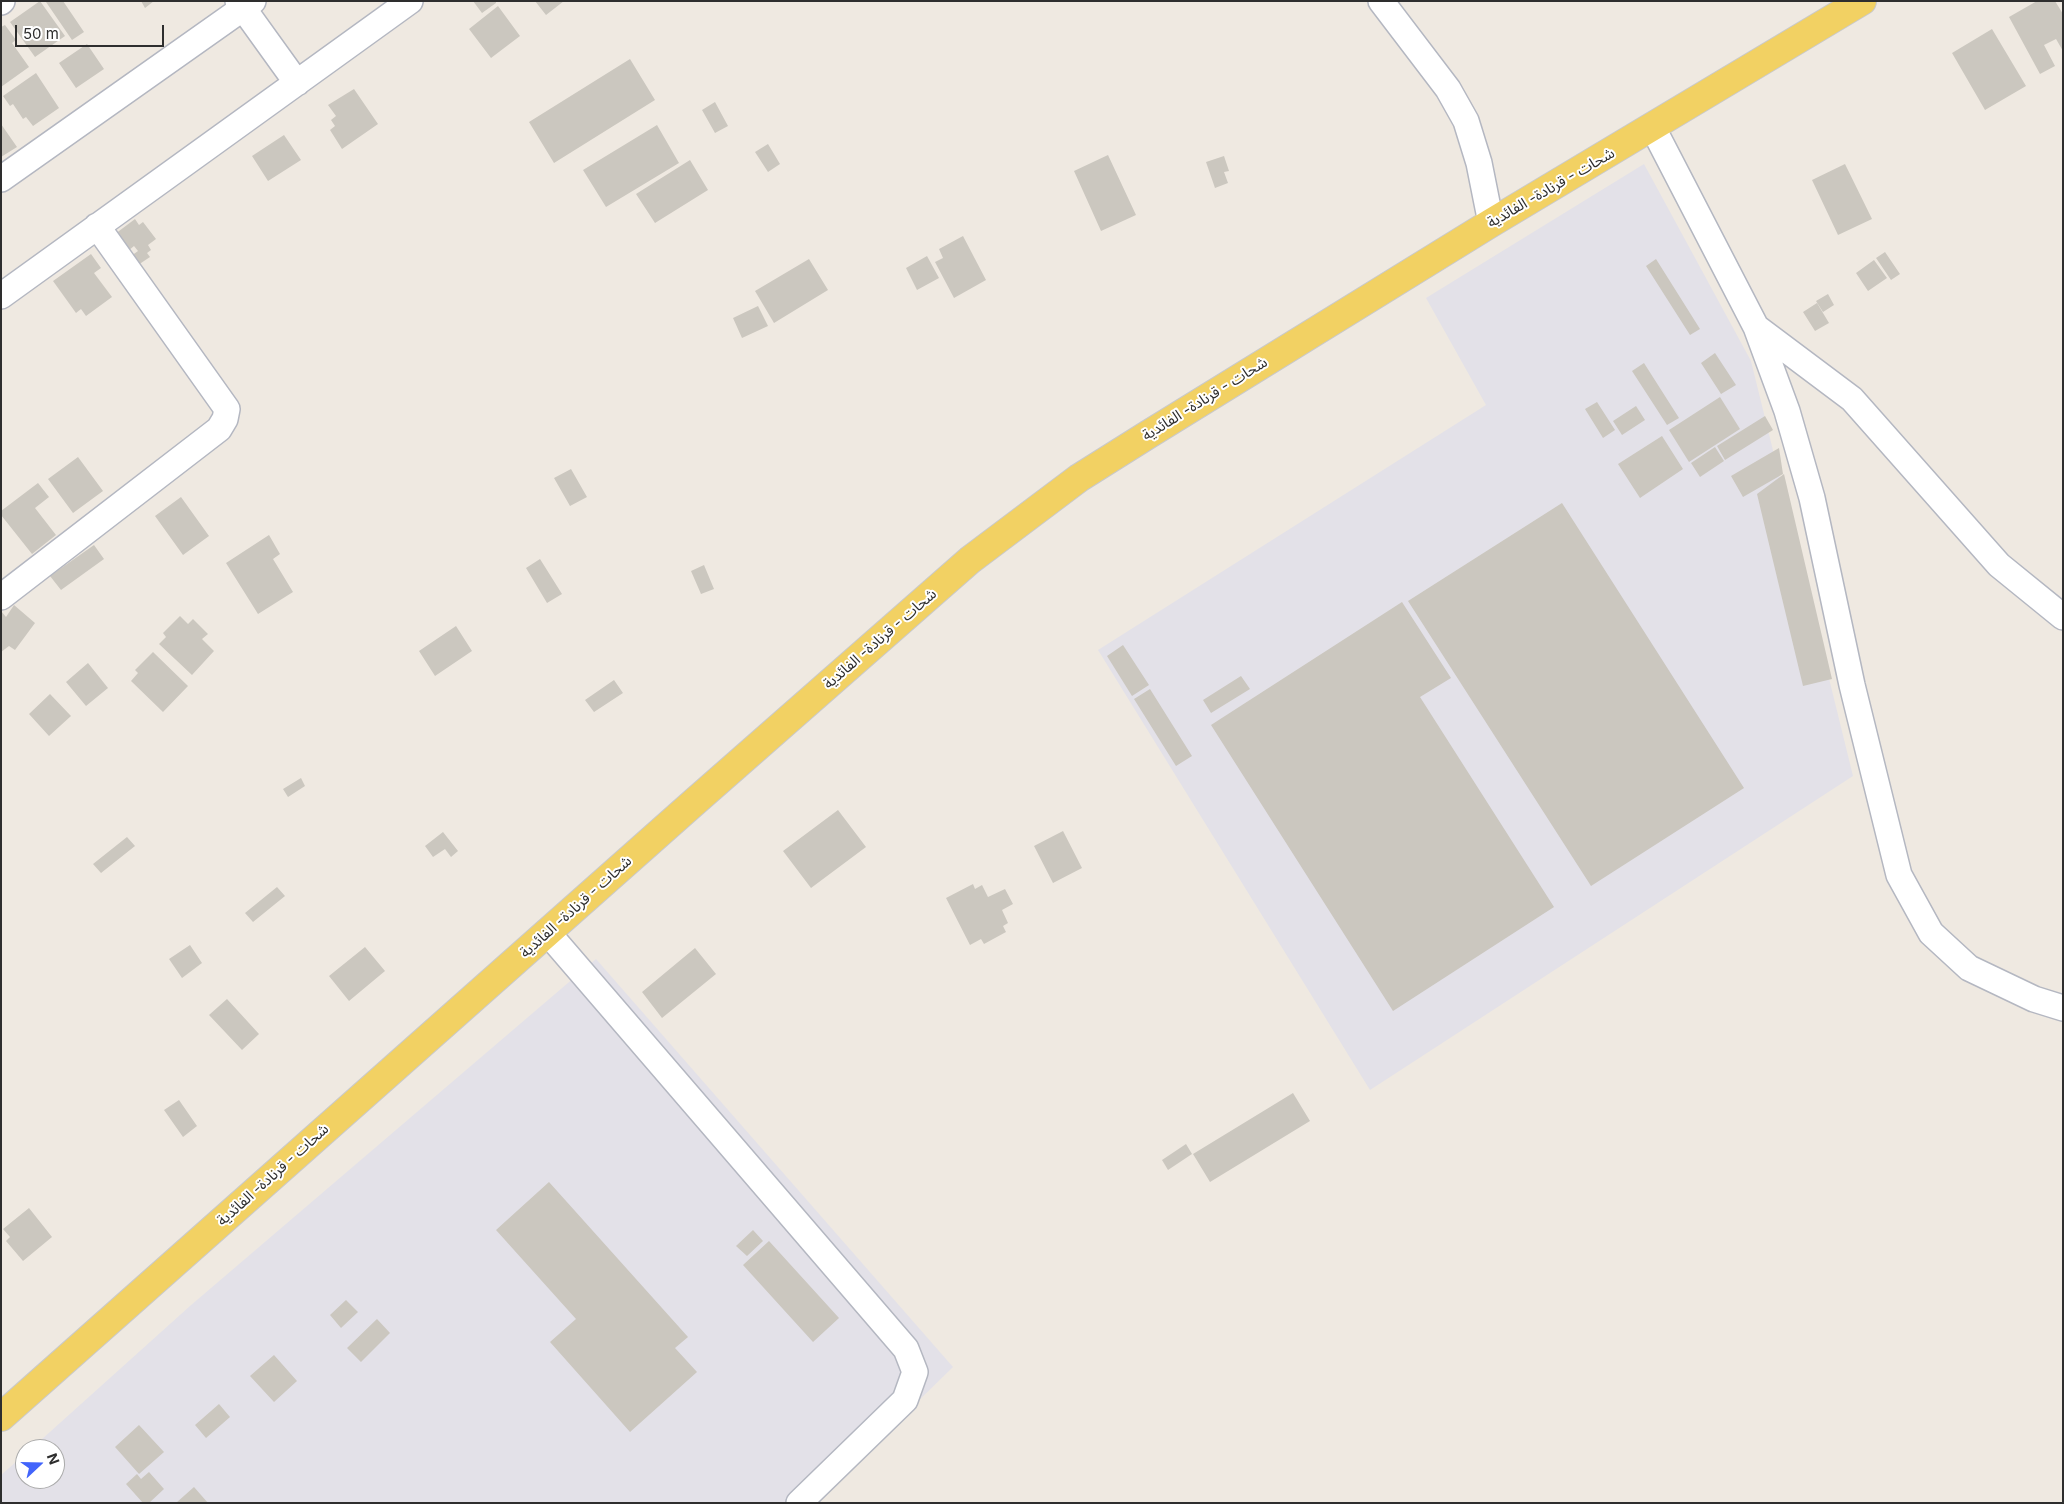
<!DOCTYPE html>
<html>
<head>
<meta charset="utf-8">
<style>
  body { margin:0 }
  #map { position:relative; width:2064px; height:1504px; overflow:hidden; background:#efe9e1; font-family:Inter,sans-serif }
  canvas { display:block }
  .frame { position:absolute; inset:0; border:2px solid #2e2e2e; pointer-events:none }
  .north { position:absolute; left:15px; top:1439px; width:50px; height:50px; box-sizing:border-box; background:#fff; border:1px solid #ababab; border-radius:50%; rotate:69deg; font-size:14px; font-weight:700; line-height:20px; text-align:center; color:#2e2e2e }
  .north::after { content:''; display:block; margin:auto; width:18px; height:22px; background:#4264fb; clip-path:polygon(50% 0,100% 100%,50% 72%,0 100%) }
  .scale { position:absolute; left:15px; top:25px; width:149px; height:22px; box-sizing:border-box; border:2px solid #2e2e2e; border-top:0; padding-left:6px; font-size:15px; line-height:18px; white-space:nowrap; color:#2e2e2e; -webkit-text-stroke:4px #fff; paint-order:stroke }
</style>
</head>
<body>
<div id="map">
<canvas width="2064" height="1504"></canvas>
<div class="frame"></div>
<div class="north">N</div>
<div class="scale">50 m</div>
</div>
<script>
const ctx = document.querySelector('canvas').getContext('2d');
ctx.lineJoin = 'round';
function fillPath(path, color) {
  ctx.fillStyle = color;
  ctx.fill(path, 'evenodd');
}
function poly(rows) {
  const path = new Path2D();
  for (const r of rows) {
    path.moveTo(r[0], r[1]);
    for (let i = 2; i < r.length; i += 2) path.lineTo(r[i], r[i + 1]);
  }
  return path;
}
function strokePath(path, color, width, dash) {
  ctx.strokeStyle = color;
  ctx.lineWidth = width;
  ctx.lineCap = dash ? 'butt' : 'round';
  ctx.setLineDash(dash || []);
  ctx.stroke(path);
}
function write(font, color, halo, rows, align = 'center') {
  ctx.font = font + ' Inter,"Noto Sans Arabic",sans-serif';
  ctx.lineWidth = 4;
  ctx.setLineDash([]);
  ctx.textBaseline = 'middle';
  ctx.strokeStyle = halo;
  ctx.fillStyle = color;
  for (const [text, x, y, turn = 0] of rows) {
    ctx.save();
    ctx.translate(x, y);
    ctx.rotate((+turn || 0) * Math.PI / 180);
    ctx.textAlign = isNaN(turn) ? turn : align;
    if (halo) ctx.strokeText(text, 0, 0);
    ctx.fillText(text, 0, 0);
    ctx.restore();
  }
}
fillPath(poly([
  [1644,164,1751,361,1853,776,1370,1090,1098,650,1486,405,1426,298],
  [596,959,953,1367,814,1503,1,1503,1,1475,25,1454,25,1479,55,1479,55,1449,31,1449,190,1306]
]), '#e3e1e8');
fillPath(poly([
  [40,1,65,36,35,57,10,22],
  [48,1,63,1,84,32,72,40,46,2],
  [141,1,154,1,145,8],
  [473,1,496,1,496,3,482,13],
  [535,1,564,1,546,15],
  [2037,1,2055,1,2063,14,2063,51,2056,39,2044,45,2055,66,2040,74,2009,17],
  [498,6,520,36,491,58,469,29],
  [5,25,16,40,12,43,29,67,1,87,1,27],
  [1992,29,2026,86,1985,110,1952,53],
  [87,44,104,69,76,88,59,63],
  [630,59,655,100,554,163,529,122],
  [36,73,59,108,33,126,26,117,23,119,13,104,10,106,3,96],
  [354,89,378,124,342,149,330,130,335,126,331,120,336,116,328,105],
  [715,102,728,126,715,133,702,110],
  [1,124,17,147,1,157],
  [657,125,679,163,606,207,583,170],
  [284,135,301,160,268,181,252,156],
  [768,144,780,164,768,172,755,152],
  [1108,155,1136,215,1101,231,1074,171],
  [1224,156,1229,171,1224,172,1228,183,1215,188,1206,162],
  [690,160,708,190,655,223,636,194],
  [1845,164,1872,219,1838,235,1812,180],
  [135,219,139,225,143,222,156,239,148,245,151,250,147,253,150,257,138,265,131,256,138,251,134,246,128,251,115,234],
  [963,236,986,280,954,298,935,262,943,258,939,249],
  [1885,252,1900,274,1891,280,1876,258],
  [91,254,101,268,94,273,112,297,86,316,81,309,76,313,53,281],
  [927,256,939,278,917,290,906,268],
  [809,259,828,290,774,323,755,291],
  [1656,259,1700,329,1690,335,1646,266],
  [1874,260,1887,278,1868,291,1856,273],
  [1828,294,1834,305,1823,312,1816,301],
  [1817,303,1829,323,1815,331,1803,312],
  [758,306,768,326,742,338,733,318],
  [1715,353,1736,385,1721,394,1701,363],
  [1644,363,1679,418,1667,425,1632,371],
  [1720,397,1740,429,1689,462,1669,430],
  [1597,402,1615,430,1603,438,1585,409],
  [1636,406,1645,420,1622,435,1613,421],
  [1765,416,1773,430,1725,460,1717,446],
  [1662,436,1683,469,1640,498,1618,464],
  [1715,447,1724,461,1700,477,1691,463],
  [1779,448,1783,474,1743,497,1731,476],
  [78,457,103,491,73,513,48,479],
  [571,469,587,497,570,506,554,478],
  [1784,474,1832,679,1803,686,1757,494],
  [38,483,49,497,35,508,56,535,32,554,1,515,1,511],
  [181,497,209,536,183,555,155,516],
  [1562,503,1744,788,1591,886,1408,601],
  [269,535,280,554,273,559,293,592,258,614,226,563],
  [94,545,104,559,61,590,50,576],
  [540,559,562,594,547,603,526,568],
  [704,565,714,589,701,594,691,571],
  [1402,602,1451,678,1420,697,1554,907,1393,1011,1211,725],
  [14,605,35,623,15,650,9,646,1,652,1,611,6,617],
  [180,616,188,624,193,619,208,634,202,639,214,651,192,675,159,644,166,637,163,633],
  [456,626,472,651,435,676,419,651],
  [1123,645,1149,685,1132,696,1107,656],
  [153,652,188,686,163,712,131,681,138,673,135,670],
  [88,663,108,688,86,706,66,682],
  [1241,676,1250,689,1211,713,1203,700],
  [614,680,623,693,594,712,585,700],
  [1150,689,1192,756,1176,766,1134,699],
  [50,694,71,716,49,736,29,714],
  [301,778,305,786,288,797,283,789],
  [838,810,866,847,811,888,783,851],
  [1063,831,1082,868,1053,883,1034,846],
  [443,832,458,851,451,857,445,849,433,857,425,846],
  [127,837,135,846,101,873,93,864],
  [973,884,975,889,982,885,988,897,1005,889,1013,904,1002,910,1008,923,1003,926,1006,932,984,944,981,939,970,945,946,898],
  [277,887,285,896,253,922,245,913],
  [190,945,202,963,182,978,169,959],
  [365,947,385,971,349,1001,329,976],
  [695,948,716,974,662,1018,642,992],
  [227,999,259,1034,242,1050,209,1015],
  [1293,1093,1310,1121,1210,1182,1193,1154],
  [179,1100,197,1126,183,1137,164,1110],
  [1186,1144,1192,1154,1168,1170,1162,1160],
  [549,1182,688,1337,675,1348,697,1372,630,1432,550,1342,576,1319,496,1230],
  [29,1208,52,1237,23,1261,6,1241,10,1237,3,1229],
  [753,1230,763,1241,747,1256,736,1246],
  [769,1241,839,1318,813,1342,743,1265],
  [346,1300,358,1312,341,1328,330,1315],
  [377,1319,390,1333,361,1362,347,1348],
  [274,1355,297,1381,274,1402,250,1376],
  [219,1404,230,1417,206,1438,195,1425],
  [139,1425,164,1452,139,1474,115,1447],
  [149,1472,164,1489,149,1503,143,1503,126,1484,137,1474,141,1479],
  [194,1487,208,1503,176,1503]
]), '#cbc7bf');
const minor = poly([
  [238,1,297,83],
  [1381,1,1448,89,1466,121,1479,163,1491,223],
  [1,2,2,1],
  [1653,128,1756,327,1787,411,1812,498,1852,685,1899,875,1931,933,1969,968,2034,999,2063,1008],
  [1,179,253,1],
  [1,296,410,1],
  [1756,327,1852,399,1999,565,2063,617],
  [1,597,219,429,225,419,227,409,97,226],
  [547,932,906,1349,915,1372,905,1400,799,1503]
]);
const major = poly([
  [1,1417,691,805,970,560,1079,478,1149,434,1491,223,1862,1]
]);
strokePath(minor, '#b4b7c1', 28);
strokePath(major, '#c9c9c9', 30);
strokePath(minor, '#fff', 25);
strokePath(major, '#f2d163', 28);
write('15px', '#2e2e2e', '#fff', [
  ["شحات - قرنادة- الفائدية",1551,188,-30],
  ["شحات - قرنادة- الفائدية",1205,399,-32],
  ["شحات - قرنادة- الفائدية",880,639,-41],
  ["شحات - قرنادة- الفائدية",576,907,-42],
  ["شحات - قرنادة- الفائدية",273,1175,-42]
]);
</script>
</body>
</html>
